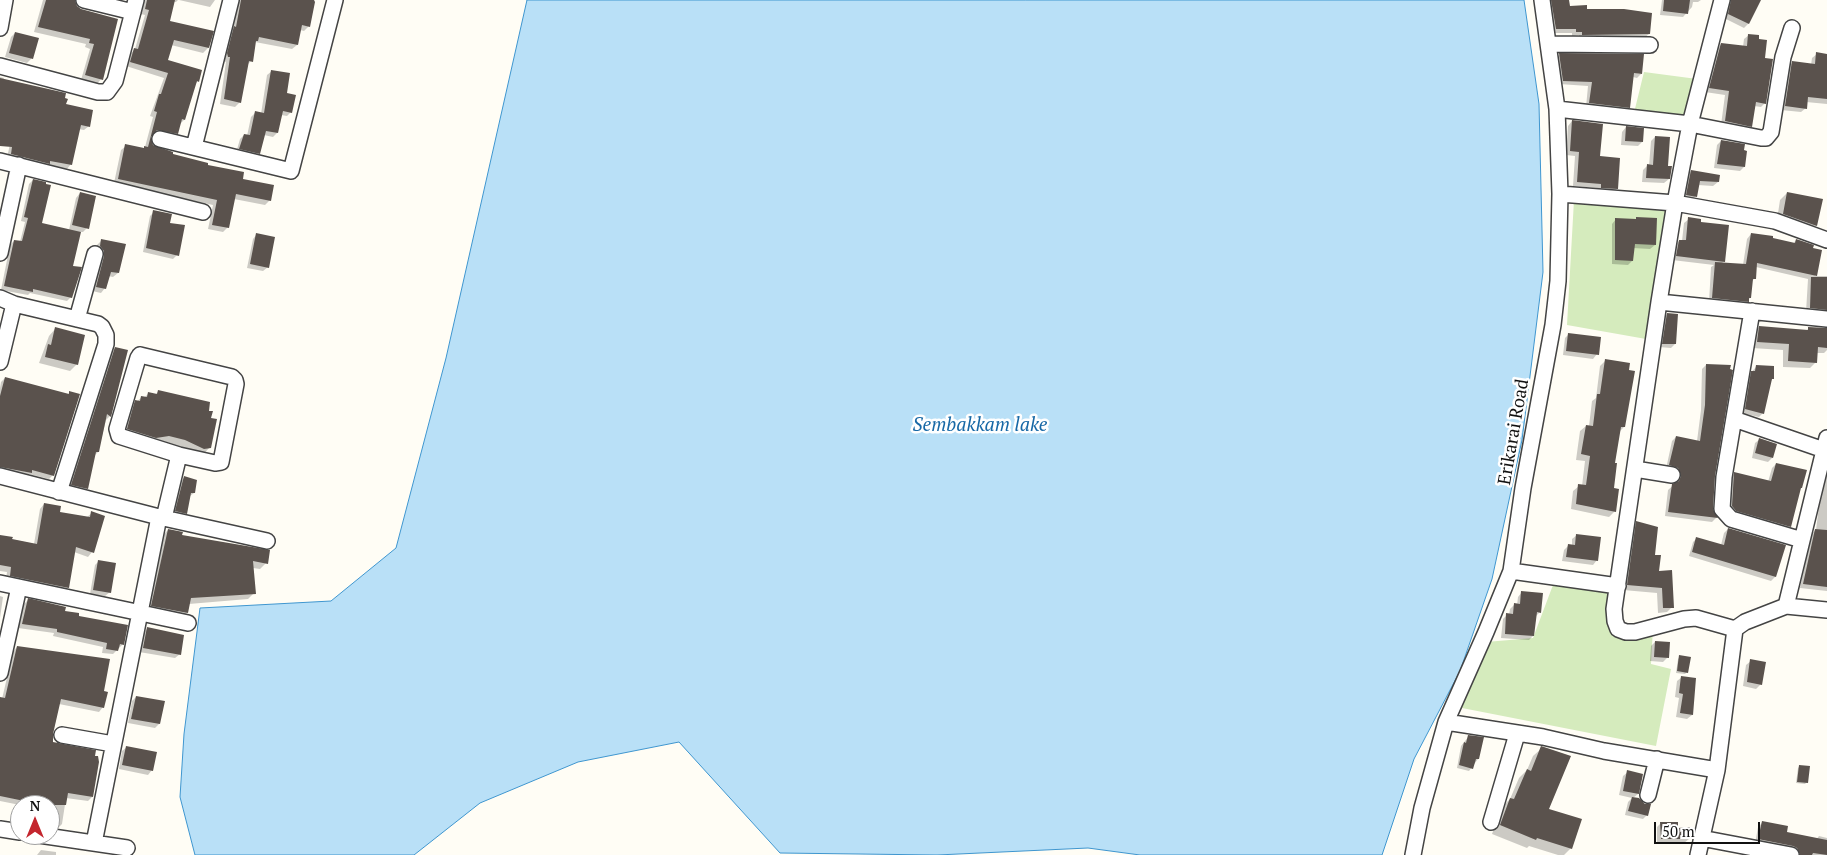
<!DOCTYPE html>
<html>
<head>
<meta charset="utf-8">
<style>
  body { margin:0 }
  #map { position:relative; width:1827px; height:855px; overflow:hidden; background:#fffdf5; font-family:"PT Serif",serif }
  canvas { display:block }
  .north { position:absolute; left:10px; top:795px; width:50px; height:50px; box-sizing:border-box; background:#fff; border:1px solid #a0a0a0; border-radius:50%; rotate:0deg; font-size:14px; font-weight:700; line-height:20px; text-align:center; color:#111 }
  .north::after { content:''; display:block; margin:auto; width:18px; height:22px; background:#c4262e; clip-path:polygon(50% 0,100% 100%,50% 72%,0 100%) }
  .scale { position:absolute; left:1654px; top:822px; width:106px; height:22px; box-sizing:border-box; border:2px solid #111; border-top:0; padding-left:6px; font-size:15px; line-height:18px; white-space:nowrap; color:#111; -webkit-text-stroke:4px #fff; paint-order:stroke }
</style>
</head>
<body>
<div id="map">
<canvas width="1827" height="855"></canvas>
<div class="north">N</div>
<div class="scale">50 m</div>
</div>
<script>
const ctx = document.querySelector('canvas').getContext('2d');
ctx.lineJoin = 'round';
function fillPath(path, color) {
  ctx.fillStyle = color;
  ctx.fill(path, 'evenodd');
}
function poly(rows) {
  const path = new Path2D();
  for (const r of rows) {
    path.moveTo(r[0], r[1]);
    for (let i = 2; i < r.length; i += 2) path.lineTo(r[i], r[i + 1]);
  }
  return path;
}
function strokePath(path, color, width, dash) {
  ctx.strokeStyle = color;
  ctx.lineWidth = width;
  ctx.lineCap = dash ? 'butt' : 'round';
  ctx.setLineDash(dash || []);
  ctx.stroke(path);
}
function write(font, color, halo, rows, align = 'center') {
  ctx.font = font + ' "PT Serif",serif';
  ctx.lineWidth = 5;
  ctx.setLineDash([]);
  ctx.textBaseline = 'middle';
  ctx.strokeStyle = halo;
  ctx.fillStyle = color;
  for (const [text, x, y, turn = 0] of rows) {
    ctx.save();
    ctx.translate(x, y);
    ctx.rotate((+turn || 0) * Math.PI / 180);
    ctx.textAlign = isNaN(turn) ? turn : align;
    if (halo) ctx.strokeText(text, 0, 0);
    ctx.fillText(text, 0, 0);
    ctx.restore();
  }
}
fillPath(poly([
  [1644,72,1697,79,1691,120,1633,117],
  [1574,200,1675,203,1646,339,1567,325],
  [1556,577,1618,586,1618,629,1653,627,1651,664,1671,669,1656,746,1462,708,1486,642,1533,638]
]), '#d5ebbd');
const water = poly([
  [527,0,1524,0,1539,104,1543,272,1522,440,1492,579,1460,671,1414,759,1382,855,1140,855,1088,848,937,855,780,853,679,742,578,762,480,803,414,855,195,855,180,797,184,734,200,608,331,601,396,548,446,358,527,0]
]);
fillPath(water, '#b9e0f7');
strokePath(water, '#3f96cf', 1);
fillPath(poly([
  [43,0,69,0,69,8,117,20,101,79,97,84,81,80,90,49,85,47,86,44,34,32],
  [144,0,178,0,176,2,173,2,168,22,212,32,208,48,203,53,171,45,166,61,198,81,195,84,184,120,180,124,177,133,172,138,152,134,150,141,153,147,242,180,270,200,265,205,234,199,228,227,223,232,208,229,213,205,114,183,121,150,126,146,143,149,145,147,153,117,150,116,164,78,126,66,130,54,135,49,145,15,141,14],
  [179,0,215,0,210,7],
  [240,0,313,0,309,26,304,31,300,30,297,45,292,49,255,42,251,61,246,66,240,102,235,107,220,104,226,62,224,61,238,2],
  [1546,0,1567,0,1569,7,1586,10,1649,34,1644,38,1578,39,1579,35,1572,36,1572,33,1552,33],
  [1662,0,1701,0,1698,2,1693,2,1692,7,1683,17,1660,15],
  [1728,0,1754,0,1758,3,1748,24,1744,28,1724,18],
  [15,33,37,39,31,59,27,63,5,57,11,37],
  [1749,35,1763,60,1765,103,1761,107,1754,106,1751,126,1747,130,1721,125,1725,95,1705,92,1717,49,1721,44,1743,47,1744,39],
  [1817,54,1827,55,1827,104,1806,102,1806,108,1801,112,1781,110,1788,67,1792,63,1811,65,1812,58],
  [1559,55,1641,74,1637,78,1633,77,1629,107,1625,111,1586,107,1588,86,1559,84,1555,59],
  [272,71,291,112,287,116,281,115,277,133,273,137,264,135,259,153,255,157,236,153,240,139,244,135,247,136,251,117,255,113,261,114,267,75],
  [0,77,4,78,3,80,63,99,65,105,89,126,84,130,78,129,71,164,67,169,47,165,44,167,7,158,15,120,0,117],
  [1572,121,1599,157,1617,189,1613,193,1597,192,1598,188,1573,186,1575,156,1566,155,1568,126],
  [1626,127,1642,142,1638,146,1621,145,1622,132],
  [1655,137,1667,167,1669,179,1664,183,1642,182,1643,170,1647,166,1649,166,1651,141],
  [1721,141,1744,167,1740,171,1714,168,1717,145],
  [1691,171,1718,182,1713,186,1698,185,1695,197,1691,201,1682,199,1687,175],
  [33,180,41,224,69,230,76,198,80,193,87,228,83,232,79,232,72,266,71,297,67,301,30,293,28,295,1,290,10,245,14,241,20,242,25,222,21,221,29,184],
  [1787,193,1821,200,1816,226,1810,233,1777,220,1780,200],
  [154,212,169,224,177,255,173,259,143,252,150,216],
  [1616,219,1655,245,1650,249,1633,248,1632,261,1628,265,1612,264,1612,224],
  [1689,219,1724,261,1721,264,1743,265,1747,239,1751,234,1793,244,1796,240,1812,249,1820,251,1815,276,1827,276,1827,315,1806,312,1808,279,1756,267,1755,278,1751,282,1750,298,1743,305,1709,302,1711,267,1714,265,1672,260,1675,245,1679,241,1682,241,1684,223],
  [257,234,268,267,263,271,247,268,253,239],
  [102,240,118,273,113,277,108,276,105,288,101,293,92,291,96,251,97,245],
  [1667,314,1675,344,1671,348,1659,347,1663,319],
  [1759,327,1806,331,1809,328,1827,329,1827,350,1824,353,1817,353,1816,362,1810,368,1783,367,1783,350,1752,348,1753,333],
  [55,329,77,364,70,371,39,363,49,336],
  [1569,334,1597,354,1593,359,1563,355,1565,338],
  [115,348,127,351,110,416,106,420,98,452,94,456,87,488,83,493,68,489,111,352],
  [1605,361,1624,427,1618,433,1613,464,1615,511,1609,517,1571,509,1573,491,1579,486,1582,486,1585,461,1576,460,1580,431,1586,426,1589,426,1592,401,1596,398,1600,366],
  [1706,365,1713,476,1711,509,1716,518,1712,522,1665,516,1668,490,1678,481,1674,472,1666,469,1672,441,1676,437,1697,441,1701,410,1702,369],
  [1756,367,1772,379,1771,381,1763,413,1759,417,1741,413,1748,376],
  [5,378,67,395,70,392,53,475,49,479,29,474,27,476,0,470,0,388,1,382],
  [159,391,207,411,210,419,210,447,201,457,119,438,127,410,142,397,144,398,149,393,155,395],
  [1760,439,1772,458,1768,462,1752,458,1755,443],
  [1776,464,1799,490,1790,526,1785,531,1728,510,1731,477,1735,473,1768,482,1772,468],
  [1827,467,1827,591,1800,588,1811,534,1816,530,1820,498],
  [184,478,194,493,190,496,186,513,182,516,173,514,181,481],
  [44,504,58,513,87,517,92,513,92,552,88,557,74,552,68,588,63,592,6,580,7,572,0,571,0,537,34,544,40,509],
  [1637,522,1654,556,1658,572,1672,607,1667,612,1658,613,1657,593,1623,590,1631,528],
  [1728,529,1784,546,1775,577,1771,581,1689,556,1693,542,1697,538,1721,545,1724,533],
  [168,530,181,536,266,563,260,569,253,568,254,593,248,599,189,604,187,613,181,619,145,612,162,536],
  [1577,535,1597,560,1593,565,1562,561,1564,550,1568,546,1572,546,1572,539],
  [99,561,110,592,105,596,90,594,95,565],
  [1522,592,1540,612,1536,616,1533,636,1529,640,1501,638,1503,619,1507,615,1509,615,1510,609,1514,605,1517,605,1518,597],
  [0,596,3,597,0,618],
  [28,600,78,617,123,644,113,654,102,653,103,647,53,636,54,633,18,628,24,604],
  [147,629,180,654,175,658,139,652,143,633],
  [1655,642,1667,658,1663,662,1650,661,1651,646],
  [17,647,103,692,103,707,99,712,59,704,51,743,92,797,88,801,66,798,62,824,57,829,50,828,50,805,20,805,0,801,0,699,2,699,13,652],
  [1680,657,1687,672,1685,674,1676,673,1678,659],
  [1751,661,1761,684,1756,689,1743,686,1746,665],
  [1682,677,1692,715,1687,719,1676,717,1679,698,1675,697,1677,681],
  [136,697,163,702,159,724,155,728,128,723,132,701],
  [1469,736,1478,759,1469,771,1457,768,1461,746],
  [127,747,152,770,148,775,119,769,122,751],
  [1542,748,1548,810,1571,848,1564,855,1558,855,1529,846,1527,848,1492,834,1502,807,1510,799,1519,778,1527,770,1533,756],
  [1800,766,1807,782,1805,784,1796,783,1798,768],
  [1628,772,1638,794,1633,798,1647,815,1643,819,1625,815,1628,802,1632,798,1619,795,1623,776],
  [1763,822,1785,833,1816,840,1819,836,1827,838,1827,855,1795,855,1755,844,1758,827],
  [1661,823,1676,829,1689,839,1684,843,1657,843,1657,827],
  [41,850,56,852,56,855,37,855]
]), '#0003');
fillPath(poly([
  [46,0,75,0,77,6,81,9,118,19,103,80,85,75,94,44,89,43,90,39,38,27],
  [147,0,175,0,170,21,214,31,209,48,174,40,168,60,202,70,199,82,197,81,185,120,182,119,178,134,157,130,151,137,153,145,173,152,173,154,208,163,208,165,244,172,243,179,274,185,271,201,236,194,229,228,212,225,217,200,118,179,125,144,144,148,144,146,148,147,157,112,154,111,159,94,161,94,168,73,130,62,134,48,138,49,149,10,145,9],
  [241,0,314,0,315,2,310,27,302,25,298,45,259,37,258,41,256,41,253,62,249,61,241,103,224,99,230,57,228,57,227,53,234,26,236,27],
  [1551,0,1569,0,1570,6,1587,5,1587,9,1624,9,1652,13,1650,34,1582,35,1582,32,1576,32,1576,29,1556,29],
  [1664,0,1690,0,1688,14,1663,11],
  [1731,0,1761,0,1749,24,1728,14],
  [15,32,39,38,33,59,9,53],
  [1748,34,1759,35,1759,39,1767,40,1765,58,1773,59,1766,104,1756,102,1752,127,1725,121,1729,91,1709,88,1721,43,1747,46],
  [1816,52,1827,54,1827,99,1808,97,1807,109,1785,106,1792,61,1815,64],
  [1559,53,1644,54,1642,74,1634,73,1630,108,1589,103,1592,82,1563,81],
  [271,70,290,73,287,93,296,95,292,113,283,111,278,133,266,131,260,154,239,149,244,134,250,135,255,111,264,113],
  [0,78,66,93,65,98,68,99,66,104,93,110,90,127,81,125,72,165,50,161,50,164,11,154,12,147,0,146],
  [1572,120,1603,124,1600,156,1620,158,1618,189,1601,188,1601,184,1577,182,1579,152,1570,151],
  [1626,126,1644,128,1643,142,1625,141],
  [1655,136,1670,137,1668,166,1672,166,1670,179,1646,178,1647,164,1653,165],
  [1721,140,1745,144,1744,150,1747,151,1745,167,1717,164],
  [1691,170,1720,175,1719,182,1700,181,1697,197,1686,195],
  [33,179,46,182,46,184,51,185,42,223,81,232,73,266,82,267,72,298,33,289,33,292,4,286,14,240,22,241,28,218,24,217],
  [80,192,96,196,89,229,72,225],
  [1787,192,1823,199,1817,226,1783,214],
  [153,210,172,214,170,223,185,225,179,256,146,248],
  [1636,217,1657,218,1656,245,1635,244,1633,261,1615,260,1615,218,1636,219],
  [1688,217,1701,219,1701,222,1729,225,1725,262,1676,256,1679,240,1686,240],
  [256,233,275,237,269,268,250,264],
  [1751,233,1773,236,1773,238,1795,243,1796,239,1814,245,1813,248,1822,250,1817,276,1757,263,1756,279,1753,279,1751,298,1749,298,1749,302,1712,298,1715,262,1746,264],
  [101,239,126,244,119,273,111,272,106,289,96,287,104,256,104,251,100,246],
  [1811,277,1827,277,1827,310,1810,308],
  [1667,313,1678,314,1676,344,1662,344],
  [1759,326,1808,330,1808,327,1827,328,1827,348,1818,347,1817,363,1788,361,1789,344,1757,342],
  [55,327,85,335,78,365,45,357,48,344,51,345],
  [1568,333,1601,337,1599,355,1566,351],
  [115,347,128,350,111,417,107,414,99,452,96,452,88,489,71,485],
  [1605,359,1630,363,1629,370,1635,371,1625,427,1621,427,1615,463,1617,463,1614,488,1619,489,1616,512,1576,504,1578,484,1586,485,1590,456,1581,454,1586,425,1593,426,1597,394,1600,394],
  [1706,364,1731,365,1730,369,1733,370,1715,476,1713,509,1718,518,1668,512,1672,484,1679,481,1681,476,1678,468,1669,465,1676,436,1700,441,1705,405],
  [1756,365,1774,366,1774,379,1772,379,1764,414,1745,409,1751,371,1755,371],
  [5,377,69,394,69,391,80,394,54,476,32,470,32,473,0,467,0,396],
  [158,390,210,402,209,411,213,411,211,418,217,419,211,448,204,449,185,440,169,436,156,438,127,429,135,400,140,401,141,396,147,397,148,392,157,394],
  [1759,438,1777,444,1773,458,1755,453],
  [1776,463,1807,470,1802,488,1801,488,1791,527,1736,511,1732,506,1734,472,1771,481],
  [184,476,197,480,195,493,191,493,187,514,175,511],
  [44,503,61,506,60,512,90,517,91,511,105,516,94,553,76,547,69,588,10,576,11,567,0,565,0,535,13,537,12,539,37,544],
  [1636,521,1658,527,1655,555,1661,555,1659,571,1672,570,1674,608,1663,608,1662,588,1627,585],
  [1728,528,1786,545,1776,577,1692,552,1696,537,1724,545],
  [168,529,183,532,182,535,270,550,268,564,253,561,256,594,191,598,188,613,151,606],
  [1815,529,1827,530,1827,587,1803,584],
  [1576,534,1601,537,1598,561,1566,557,1568,544,1575,545],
  [98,560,116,563,111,593,93,590],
  [1521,591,1543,593,1541,613,1537,612,1534,636,1505,634,1506,613,1513,614,1514,603,1520,604],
  [28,598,66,607,65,611,79,613,79,616,128,625,124,645,120,644,118,651,106,649,107,643,57,632,57,629,22,624],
  [147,627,184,635,181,655,143,648],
  [1655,641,1670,642,1669,658,1654,657],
  [17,646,110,659,104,691,108,692,104,708,61,699,53,734,53,742,96,750,95,756,98,756,99,762,93,797,68,793,66,805,33,805,34,803,0,796,0,697,5,698],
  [1679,655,1691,657,1688,673,1677,671],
  [1750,659,1766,662,1762,685,1747,682],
  [1681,676,1696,678,1693,715,1680,713,1683,694,1679,693],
  [136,696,165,701,160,724,131,719],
  [1468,735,1484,737,1479,759,1476,759,1473,769,1459,765,1464,742,1466,743],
  [126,746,157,752,153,771,122,765],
  [1541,746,1571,756,1549,809,1582,819,1572,849,1537,838,1536,840,1500,825,1510,798,1514,799,1527,769,1531,771],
  [1799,765,1810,766,1808,783,1797,782],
  [1627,770,1643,774,1639,794,1623,791],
  [1632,797,1639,798,1645,804,1651,804,1648,816,1628,811],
  [1762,821,1788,826,1787,832,1827,840,1827,855,1813,853,1812,855,1800,855,1797,848,1793,846,1758,839],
  [1660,822,1678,822,1678,828,1690,827,1690,839,1661,839]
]), '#5a524d');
const minor = poly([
  [84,0,133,12],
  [1722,0,1690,124,1675,203,1775,221,1827,240],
  [0,28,5,0],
  [1548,44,1650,45],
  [0,66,98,92,107,92,115,81,136,0],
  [1557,109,1690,124,1761,138,1766,138,1771,132,1783,57,1792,28],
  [160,139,291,171,335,0],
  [194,147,231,0],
  [0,161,203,212],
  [1560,194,1675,203,1659,302,1614,609,1615,621,1618,629,1626,632,1635,632,1684,619,1696,618,1735,629],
  [0,253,19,165],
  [0,298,14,304,0,362],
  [1659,302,1827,319],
  [14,304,98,324,102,327,106,335,106,344,59,492],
  [1752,311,1724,477,1722,509,1731,519,1802,540],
  [77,319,95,254],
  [140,355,232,377,235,380,236,384,221,462,215,463,179,455,119,436,117,429,138,358,140,355],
  [1734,419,1824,450],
  [1635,469,1672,475],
  [0,476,159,517,267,541],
  [164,518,179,455],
  [1511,571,1618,586],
  [0,583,188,623],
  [1786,606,1827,438],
  [0,673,19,587],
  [1446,722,1543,737,1604,751,1717,770],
  [62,735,113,744],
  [1648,795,1657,759],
  [1491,822,1517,734],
  [0,829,20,832],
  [39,835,127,848],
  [1701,838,1791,855],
  [94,843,159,517],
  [1413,855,1422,808,1446,722,1486,632,1511,571,1523,488,1553,325,1558,281,1560,194,1557,109,1542,0],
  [1698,855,1717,770,1735,629,1745,622,1786,606,1827,610]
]);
strokePath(minor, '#444', 18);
strokePath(minor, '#fff', 15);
write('18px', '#111', '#fff', [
  ["Erikarai Road",1514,432,-80]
]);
write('italic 19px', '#1768a6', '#fff', [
  ["Sembakkam lake",980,426]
]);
</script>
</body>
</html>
